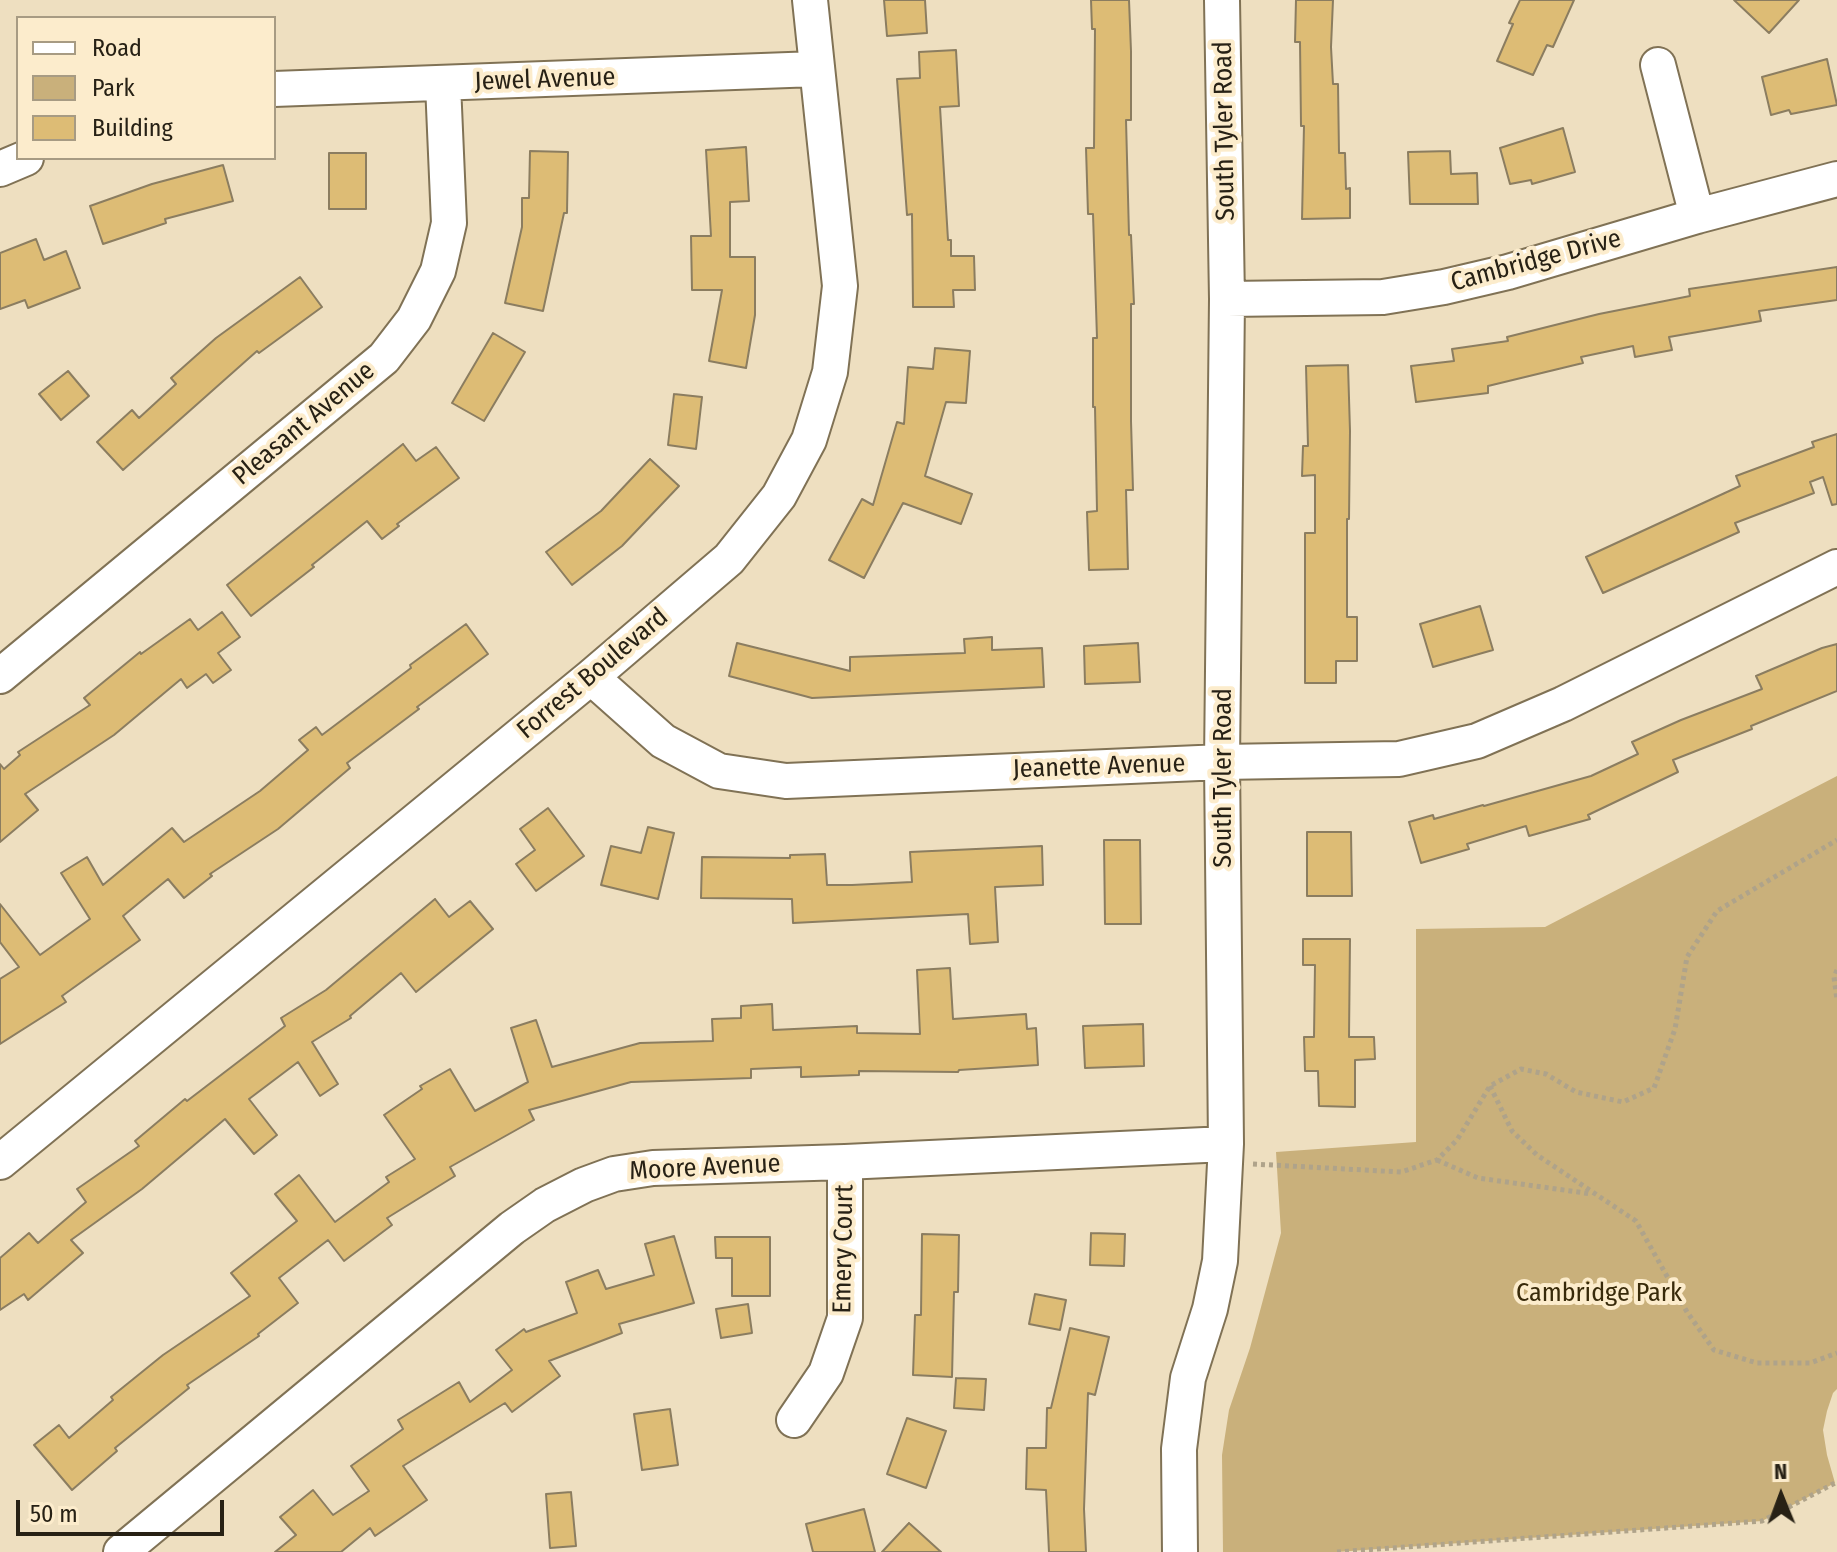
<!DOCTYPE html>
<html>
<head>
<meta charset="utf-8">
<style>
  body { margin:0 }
  #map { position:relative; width:1837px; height:1552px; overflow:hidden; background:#eedfc0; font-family:"Fira Sans Condensed",sans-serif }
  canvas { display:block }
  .legend { position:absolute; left:16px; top:16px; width:260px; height:144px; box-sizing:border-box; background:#fceccc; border:2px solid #a79b83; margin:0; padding:10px 14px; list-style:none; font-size:24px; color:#272115 }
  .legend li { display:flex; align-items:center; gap:16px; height:40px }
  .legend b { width:40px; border:2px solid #a79b83 }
  .north { position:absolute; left:1741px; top:1456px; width:80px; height:80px; -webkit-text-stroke:6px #fceccc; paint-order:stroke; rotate:359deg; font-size:22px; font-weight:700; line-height:32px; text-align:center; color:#272115 }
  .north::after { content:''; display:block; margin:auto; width:28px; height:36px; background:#272115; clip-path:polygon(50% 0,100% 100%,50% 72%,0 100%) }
  .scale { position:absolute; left:16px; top:1500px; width:208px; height:36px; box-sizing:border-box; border:4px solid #272115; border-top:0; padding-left:10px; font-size:24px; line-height:28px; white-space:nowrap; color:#272115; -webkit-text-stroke:6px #fceccc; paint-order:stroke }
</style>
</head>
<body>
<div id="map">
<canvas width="1837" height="1552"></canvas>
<ul class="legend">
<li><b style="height:10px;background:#fff"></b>Road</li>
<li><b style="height:22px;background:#c9b07b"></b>Park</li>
<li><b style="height:22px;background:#ddbc75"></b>Building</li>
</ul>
<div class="north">N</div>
<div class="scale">50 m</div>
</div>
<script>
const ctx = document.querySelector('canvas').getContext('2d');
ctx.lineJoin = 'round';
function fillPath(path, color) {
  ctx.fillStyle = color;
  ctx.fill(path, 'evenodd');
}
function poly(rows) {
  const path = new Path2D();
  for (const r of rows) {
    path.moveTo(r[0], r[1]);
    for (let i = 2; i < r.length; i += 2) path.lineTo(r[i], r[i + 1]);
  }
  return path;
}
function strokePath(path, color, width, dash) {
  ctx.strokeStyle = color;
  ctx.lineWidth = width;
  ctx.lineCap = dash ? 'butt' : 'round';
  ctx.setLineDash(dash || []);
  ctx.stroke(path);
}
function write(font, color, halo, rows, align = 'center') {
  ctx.font = font + ' "Fira Sans Condensed",sans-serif';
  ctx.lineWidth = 8;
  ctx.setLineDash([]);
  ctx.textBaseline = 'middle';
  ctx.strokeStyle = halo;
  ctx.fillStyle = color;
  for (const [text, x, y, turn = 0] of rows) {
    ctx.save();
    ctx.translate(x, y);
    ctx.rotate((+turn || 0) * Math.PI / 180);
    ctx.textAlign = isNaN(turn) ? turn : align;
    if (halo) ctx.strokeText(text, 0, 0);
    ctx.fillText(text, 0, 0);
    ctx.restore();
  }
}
fillPath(poly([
  [1837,776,1837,1389,1833,1393,1827,1411,1823,1430,1827,1455,1835,1483,1762,1521,1337,1552,1223,1552,1222,1455,1229,1410,1250,1348,1281,1233,1276,1152,1416,1142,1416,929,1545,927]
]), '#c9b07b');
const building = poly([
  [884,0,925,0,927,33,887,36,884,0],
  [1091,0,1129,0,1131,51,1131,120,1126,120,1129,235,1131,235,1134,304,1131,304,1131,421,1133,490,1126,490,1128,569,1089,570,1087,512,1097,511,1095,407,1093,407,1093,338,1097,338,1093,214,1088,214,1086,148,1094,148,1095,29,1092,29,1091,0],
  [1296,0,1333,0,1331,47,1333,84,1338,84,1339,153,1345,153,1346,189,1350,188,1350,218,1302,219,1304,126,1301,126,1300,42,1295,42,1296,0],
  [1520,0,1574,0,1553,47,1547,45,1533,75,1497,61,1513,24,1509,23,1520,0],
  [1734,0,1799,0,1769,33,1734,0],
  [956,50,959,106,940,107,948,240,951,240,951,256,974,256,975,290,953,290,954,307,913,307,912,214,907,215,897,79,920,78,919,52,956,50],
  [1827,59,1837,105,1791,114,1789,110,1771,115,1762,77,1827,59],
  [1563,128,1575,172,1532,184,1531,180,1510,184,1500,148,1563,128],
  [746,147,749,201,730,202,730,257,755,257,755,315,746,368,709,361,722,290,692,290,691,236,711,236,706,150,746,147],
  [530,151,568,152,567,213,564,213,543,311,505,303,522,227,522,198,529,198,530,151],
  [1450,151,1451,174,1477,173,1478,204,1410,204,1408,152,1450,151],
  [329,153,366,153,366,209,329,209,329,153],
  [223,165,233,201,165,219,166,223,103,244,90,206,152,184,223,165],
  [36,239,44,260,66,251,80,288,28,308,25,300,0,309,0,253,36,239],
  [1837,267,1837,300,1759,311,1761,321,1669,337,1672,350,1635,357,1633,346,1581,357,1583,363,1488,386,1488,393,1416,402,1411,366,1454,361,1452,349,1508,341,1507,337,1599,314,1690,296,1689,289,1837,267],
  [300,277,322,307,259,353,257,351,123,470,97,442,132,410,139,418,176,384,171,378,216,338,300,277],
  [493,333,525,352,484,421,452,403,493,333],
  [935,348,970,351,966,403,946,402,925,476,972,494,961,524,903,503,864,578,829,560,862,499,873,505,897,422,904,424,908,367,933,369,935,348],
  [1348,365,1350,431,1349,519,1347,519,1347,617,1357,617,1357,661,1336,661,1336,683,1305,683,1305,533,1315,533,1315,475,1302,476,1303,446,1308,446,1306,366,1348,365],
  [68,371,89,396,61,420,39,394,68,371],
  [674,394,702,397,696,449,668,445,674,394],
  [1837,434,1837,504,1832,505,1823,477,1810,482,1814,493,1735,523,1739,532,1603,593,1586,557,1740,486,1736,476,1814,447,1812,442,1837,434],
  [403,444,416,461,436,447,459,478,397,524,399,526,382,539,367,521,312,565,314,567,251,616,227,585,403,444],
  [650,459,679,486,622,546,572,585,546,552,601,511,650,459],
  [1480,606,1493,650,1433,667,1420,624,1480,606],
  [222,612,240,637,218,653,231,670,213,683,206,674,187,688,181,679,114,735,25,794,38,810,0,842,0,764,4,769,20,755,18,752,90,705,84,698,140,652,141,654,190,619,198,630,222,612],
  [466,624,488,654,417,707,419,709,347,763,350,768,278,829,210,874,212,876,184,898,168,879,123,916,140,940,62,996,66,1002,0,1044,0,979,19,967,0,942,0,904,40,955,90,919,61,873,87,857,103,885,172,828,184,842,260,791,308,750,299,740,316,727,322,735,411,668,410,665,466,624],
  [992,637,992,650,1042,648,1044,687,812,698,729,676,737,643,850,671,850,657,965,653,964,639,992,637],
  [1138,643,1140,682,1085,684,1084,646,1138,643],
  [1837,644,1837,691,1751,726,1752,729,1673,760,1678,772,1588,815,1590,819,1529,836,1526,826,1467,844,1469,849,1421,863,1409,822,1433,815,1434,819,1483,805,1484,806,1591,776,1638,754,1632,742,1681,720,1762,689,1756,676,1822,648,1837,644],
  [548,808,584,856,536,891,516,864,535,850,520,829,548,808],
  [648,827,674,833,658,899,601,885,611,846,641,853,648,827],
  [1307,832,1351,832,1352,896,1307,896,1307,832],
  [1104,840,1140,840,1141,924,1105,924,1104,840],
  [1042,846,1043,885,995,887,998,942,970,944,968,914,793,923,792,899,701,898,702,857,790,858,790,855,825,854,827,885,852,885,912,882,910,852,1042,846],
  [435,899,449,917,470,901,493,929,416,992,401,973,350,1016,351,1018,312,1042,338,1084,320,1096,298,1062,249,1099,277,1135,254,1154,225,1119,142,1189,71,1240,83,1253,28,1300,24,1294,0,1310,0,1258,29,1233,38,1243,86,1202,77,1189,139,1146,135,1141,185,1099,187,1101,285,1026,281,1018,326,990,435,899],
  [1303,939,1350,939,1349,1037,1374,1037,1375,1059,1355,1060,1355,1107,1319,1106,1318,1071,1305,1071,1304,1037,1314,1037,1315,965,1303,965,1303,939],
  [950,968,953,1019,1026,1014,1027,1029,1036,1028,1038,1065,959,1070,958,1072,859,1071,859,1075,801,1077,801,1067,751,1069,751,1078,631,1082,529,1110,534,1120,450,1167,455,1176,387,1218,392,1225,344,1261,328,1240,279,1278,298,1303,258,1334,259,1336,187,1385,189,1388,115,1448,117,1451,72,1490,34,1445,59,1425,69,1438,113,1400,111,1397,163,1355,250,1296,231,1273,297,1221,275,1194,299,1175,335,1222,389,1182,386,1177,415,1159,384,1115,422,1089,420,1086,450,1069,475,1111,528,1082,511,1028,536,1020,552,1067,640,1043,713,1041,712,1019,741,1018,741,1006,772,1004,773,1030,857,1026,857,1033,920,1034,917,970,950,968],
  [1143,1024,1144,1066,1085,1068,1083,1026,1143,1024],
  [1091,1233,1125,1234,1124,1266,1090,1265,1091,1233],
  [922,1234,959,1235,958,1292,954,1292,952,1377,913,1375,915,1315,921,1315,922,1234],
  [674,1236,694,1303,619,1324,622,1333,549,1361,560,1376,512,1412,505,1403,403,1466,427,1500,375,1536,370,1528,341,1552,275,1552,296,1535,280,1517,313,1490,333,1515,369,1491,351,1466,403,1429,398,1420,459,1382,470,1402,512,1370,496,1350,524,1329,526,1332,577,1313,566,1282,598,1270,606,1289,654,1275,645,1244,674,1236],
  [715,1237,770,1237,770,1296,732,1296,732,1258,716,1258,715,1237],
  [1035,1294,1066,1300,1060,1330,1029,1324,1035,1294],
  [748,1304,752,1333,721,1338,716,1309,748,1304],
  [1070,1328,1109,1337,1095,1395,1088,1393,1084,1509,1086,1552,1049,1552,1046,1490,1026,1489,1027,1448,1046,1448,1047,1408,1051,1408,1070,1328],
  [956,1378,986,1379,984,1410,954,1408,956,1378],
  [670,1409,678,1465,642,1470,634,1414,670,1409],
  [907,1418,946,1431,926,1488,887,1474,907,1418],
  [571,1492,576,1546,550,1548,546,1494,571,1492],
  [864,1509,875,1552,813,1552,806,1524,864,1509],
  [909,1523,941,1552,882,1552,909,1523]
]);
fillPath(building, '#ddbc75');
strokePath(building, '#8b7d60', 2);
const street = poly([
  [1658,65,1697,216],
  [274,89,816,69],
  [0,169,26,158],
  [1227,299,1383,297,1444,287,1508,272,1697,216,1837,179],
  [0,676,384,358,414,319,438,271,449,223,443,84],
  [591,677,663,741,719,771,786,781,1222,762,1399,759,1477,741,1563,704,1837,567],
  [0,1162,591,677,729,559,779,496,809,440,830,372,840,286,810,0],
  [794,1420,826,1373,845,1318,845,1162],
  [121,1552,512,1228,545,1205,584,1185,614,1174,653,1168,845,1162,1226,1144],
  [1180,1552,1179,1449,1188,1378,1210,1309,1220,1261,1226,1144,1222,762,1227,299,1222,0]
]);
strokePath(street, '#807255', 38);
strokePath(poly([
  [1837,970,1834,977,1837,1000],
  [1490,1086,1512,1131,1537,1155,1636,1221,1687,1312,1714,1350,1757,1363,1810,1363,1837,1353],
  [1437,1160,1478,1178,1592,1194],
  [1253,1164,1401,1172,1437,1160,1457,1140,1490,1086,1521,1069,1546,1074,1576,1092,1623,1102,1654,1088,1675,1029,1687,957,1717,911,1837,840],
  [1337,1552,1762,1521,1835,1483]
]), '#afa38a', 5, [4, 4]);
strokePath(street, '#fff', 34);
write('26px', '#272115', '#fceccc', [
  ["Jewel Avenue",545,80,-2],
  ["South Tyler Road",1225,131,-91],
  ["Cambridge Drive",1536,261,-15],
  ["Pleasant Avenue",304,424,-40],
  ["Forrest Boulevard",593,674,-40],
  ["Jeanette Avenue",1099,767,-2],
  ["South Tyler Road",1224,778,-90],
  ["Moore Avenue",705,1168,-3],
  ["Emery Court",844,1249,-89]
]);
write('26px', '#382a0a', '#fceccc', [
  ["Cambridge Park",1599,1294]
]);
</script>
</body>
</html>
